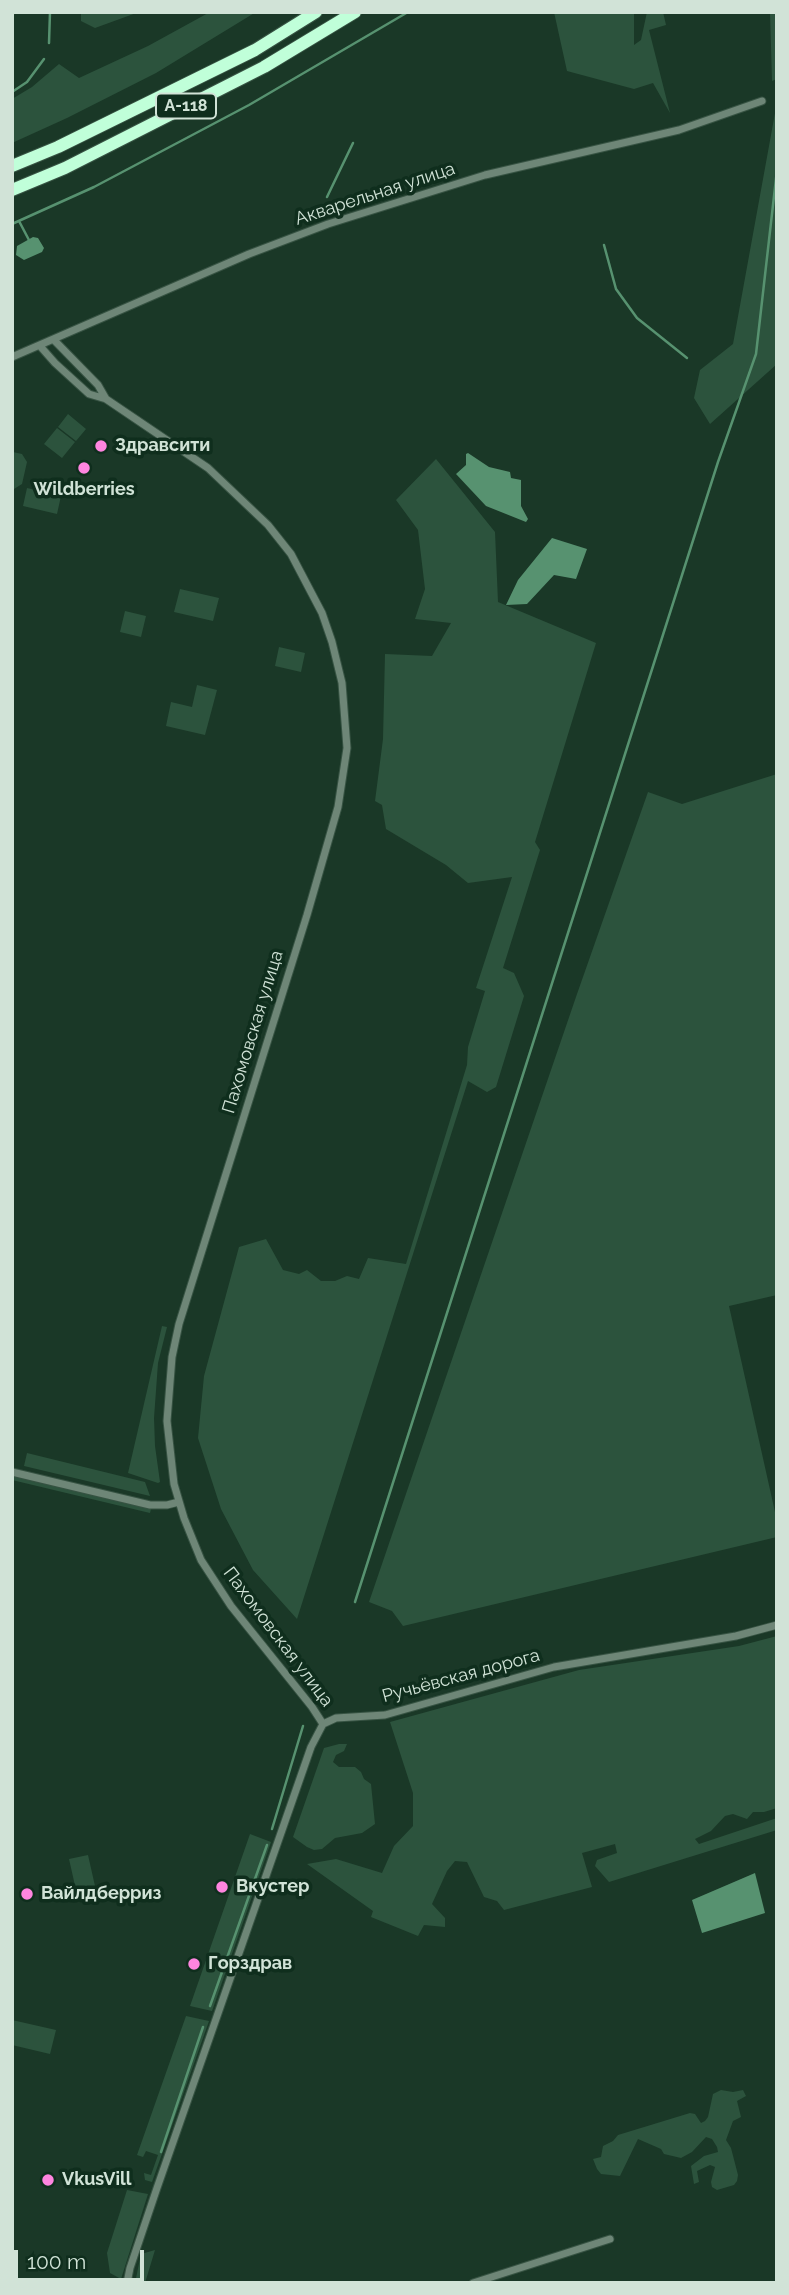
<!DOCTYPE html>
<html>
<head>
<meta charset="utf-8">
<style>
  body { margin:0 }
  #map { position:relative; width:789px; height:2295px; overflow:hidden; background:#1a3827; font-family:Raleway,sans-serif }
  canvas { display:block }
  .frame { position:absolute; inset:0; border:14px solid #d1e3d7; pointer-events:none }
  .scale { position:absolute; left:14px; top:2250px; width:130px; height:32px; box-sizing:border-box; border:4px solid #d1e3d7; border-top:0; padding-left:9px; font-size:21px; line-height:24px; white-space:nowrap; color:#d1e3d7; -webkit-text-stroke:5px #0f2e1d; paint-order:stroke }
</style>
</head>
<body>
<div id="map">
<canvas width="789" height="2295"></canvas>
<div class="frame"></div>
<div class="scale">100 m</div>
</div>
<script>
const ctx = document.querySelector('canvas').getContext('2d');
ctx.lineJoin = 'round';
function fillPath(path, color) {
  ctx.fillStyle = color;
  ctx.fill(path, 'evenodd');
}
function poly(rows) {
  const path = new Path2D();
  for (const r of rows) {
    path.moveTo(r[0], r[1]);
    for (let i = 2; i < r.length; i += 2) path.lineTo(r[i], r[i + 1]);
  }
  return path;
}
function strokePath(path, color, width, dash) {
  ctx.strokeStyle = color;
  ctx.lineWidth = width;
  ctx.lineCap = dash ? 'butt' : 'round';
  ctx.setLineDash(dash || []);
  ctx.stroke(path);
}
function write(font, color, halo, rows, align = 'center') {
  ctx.font = font + ' Raleway,sans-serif';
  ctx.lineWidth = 7;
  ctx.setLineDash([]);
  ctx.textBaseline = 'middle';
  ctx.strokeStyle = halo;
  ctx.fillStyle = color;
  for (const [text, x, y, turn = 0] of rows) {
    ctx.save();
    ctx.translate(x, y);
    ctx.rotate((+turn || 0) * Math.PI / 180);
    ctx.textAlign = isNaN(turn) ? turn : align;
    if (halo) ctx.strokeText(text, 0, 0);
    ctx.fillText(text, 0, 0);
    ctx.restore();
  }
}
fillPath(poly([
  [81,12,139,12,95,28,81,21],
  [210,12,256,12,156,73,67,118,12,143,12,99,32,87,59,64,79,78,148,46],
  [554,12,634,12,634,45,641,40,647,12,663,12,666,25,649,30,670,113,653,83,634,89,567,71],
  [770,12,777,12,777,79,772,81],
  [777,102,777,364,710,424,694,398,700,370,733,344],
  [68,414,86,429,76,441,58,427],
  [57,428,75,442,62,458,44,444],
  [13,452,22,454,27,462,22,484,14,489],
  [436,459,495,532,498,602,596,643,535,842,540,850,503,968,514,973,524,996,496,1087,487,1092,468,1081,297,1619,253,1570,221,1509,198,1438,204,1376,239,1247,266,1239,283,1270,299,1274,307,1270,321,1281,335,1281,347,1276,359,1279,368,1258,406,1264,467,1065,468,1047,485,991,476,988,512,877,468,883,446,865,386,829,382,805,375,801,383,739,385,654,432,656,451,623,415,619,425,589,418,530,396,500],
  [27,488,61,496,57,514,23,506],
  [180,589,219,598,213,621,174,612],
  [125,611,146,616,141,637,120,632],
  [279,647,305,653,301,672,275,666],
  [197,685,217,690,205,735,166,726,171,702,192,707],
  [777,774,777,1295,729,1306,777,1521,777,1537,403,1626,392,1611,369,1602,577,994,648,792,682,804],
  [162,1326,167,1327,158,1363,154,1418,155,1446,160,1482,158,1483,128,1473],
  [27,1453,145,1482,150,1496,24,1466],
  [12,1476,151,1509,150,1513,12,1480],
  [777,1636,777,1808,764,1812,753,1812,747,1819,733,1814,725,1816,711,1831,695,1839,699,1844,777,1818,777,1830,609,1882,595,1866,597,1860,617,1853,615,1844,582,1853,592,1887,504,1910,497,1901,484,1897,467,1862,455,1861,447,1871,432,1904,445,1918,445,1927,424,1925,418,1936,371,1917,373,1911,307,1864,336,1859,382,1873,394,1846,413,1826,413,1793,390,1722,579,1670,739,1646],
  [339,1744,347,1744,344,1751,336,1755,333,1762,339,1767,355,1767,361,1772,364,1779,371,1784,375,1824,362,1833,335,1838,322,1849,314,1850,307,1847,293,1837,324,1748],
  [250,1834,271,1842,212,2011,190,2006],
  [88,1855,95,1886,76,1890,69,1859],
  [186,2016,209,2021,152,2182,145,2180,144,2173,151,2175,158,2155,146,2151,143,2157,137,2155],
  [12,2020,56,2030,50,2054,12,2045],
  [721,2090,733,2092,743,2090,746,2096,737,2101,741,2117,733,2121,726,2140,731,2148,738,2175,737,2181,734,2185,717,2190,712,2187,711,2182,715,2167,710,2165,697,2171,699,2182,694,2184,691,2166,704,2156,718,2152,717,2147,712,2139,706,2137,692,2152,681,2158,664,2154,661,2149,638,2139,620,2176,601,2174,597,2169,593,2159,601,2157,603,2146,613,2141,618,2135,690,2113,695,2114,701,2123,705,2121,708,2117,713,2094],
  [127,2190,148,2194,121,2279,110,2273,107,2253],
  [155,2250,145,2283,135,2283,141,2254]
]), '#2c533d');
fillPath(poly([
  [33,237,38,238,44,248,42,252,24,260,16,255,17,246],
  [468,453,489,467,510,472,511,478,521,480,521,506,528,519,526,522,486,506,456,474,466,465,466,454],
  [552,538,587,549,576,579,554,575,527,604,506,605,518,580],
  [755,1873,765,1913,702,1933,692,1900]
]), '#579270');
strokePath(poly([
  [12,16,14,12],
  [49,43,50,12],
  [12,92,27,82,44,59],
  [327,197,353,143],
  [19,221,30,242],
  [12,224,94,187,249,105,408,12],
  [604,245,616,289,637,318,687,358],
  [355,1602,718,462,756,354,777,170],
  [272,1829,303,1726],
  [210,2006,267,1845],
  [161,2152,203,2027]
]), '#579270', 2.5);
const minor = poly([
  [54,340,98,385,106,399],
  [40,346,55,363,89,394,106,399,208,468,268,525,291,554,322,613,332,642,342,683,347,748,338,807,307,915,179,1324,172,1357,167,1421,174,1484,184,1518,201,1560,231,1606,312,1707,323,1724],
  [12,357,249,254,328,224,485,175,679,130,762,101],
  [12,1472,150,1505,167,1505,179,1502],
  [127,2283,130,2268,157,2188,311,1747,323,1724,336,1718,385,1715,554,1667,736,1636,777,1625],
  [473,2283,610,2239]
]);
const motorway = poly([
  [12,166,58,147,255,50,316,12],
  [12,190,65,168,264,67,355,12]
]);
strokePath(minor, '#375343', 9);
strokePath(motorway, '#375343', 14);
strokePath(minor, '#6e8677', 7);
strokePath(motorway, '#c0ffd9', 12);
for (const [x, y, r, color] of [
  [101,446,7,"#fe85df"],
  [84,468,7,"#fe85df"],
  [222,1887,7,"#fe85df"],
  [27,1894,7,"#fe85df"],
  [194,1964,7,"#fe85df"],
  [48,2180,7,"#fe85df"]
]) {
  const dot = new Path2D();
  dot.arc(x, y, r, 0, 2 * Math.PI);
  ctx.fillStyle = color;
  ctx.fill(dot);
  strokePath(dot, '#0f2e1d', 2.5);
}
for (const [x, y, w] of [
  [186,106,60]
]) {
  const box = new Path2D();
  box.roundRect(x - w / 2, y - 12.5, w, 25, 5);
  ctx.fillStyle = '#0f2e1d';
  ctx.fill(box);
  strokePath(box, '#d1e3d7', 2);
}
write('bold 16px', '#d1e3d7', null, [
  ["А-118",186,106]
]);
write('18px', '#d1e3d7', '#0f2e1d', [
  ["Акварельная улица",375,194,-18],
  ["Пахомовская улица",253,1032,-73],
  ["Пахомовская улица",278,1637,53],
  ["Ручьёвская дорога",461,1676,-15]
]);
write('bold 18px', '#d1e3d7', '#0f2e1d', [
  ["Здравсити",115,446],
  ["Wildberries",84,490,"center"],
  ["Вкустер",236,1887],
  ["Вайлдберриз",41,1894],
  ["Горздрав",208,1964],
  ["VkusVill",62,2180]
], 'left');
</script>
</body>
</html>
